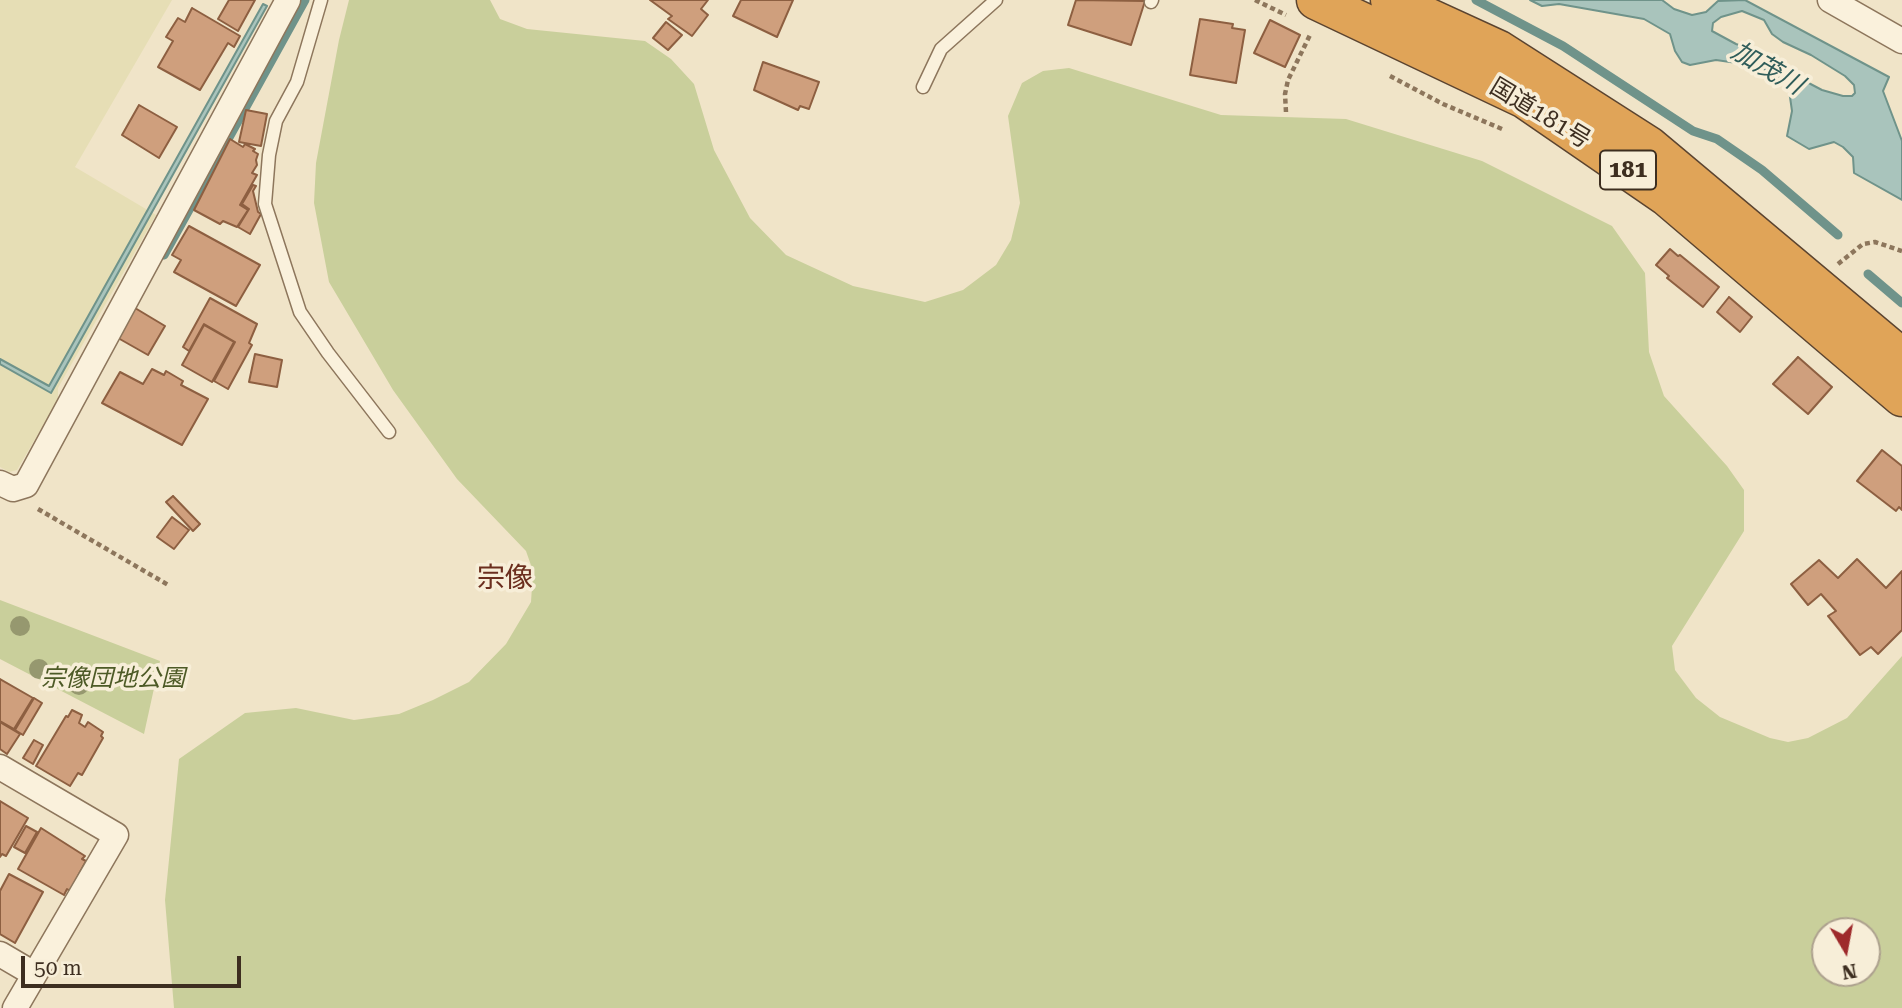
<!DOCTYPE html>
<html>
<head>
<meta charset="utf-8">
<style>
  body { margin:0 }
  #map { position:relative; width:1902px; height:1008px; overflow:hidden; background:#f0e4c8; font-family:"Roboto Serif",serif }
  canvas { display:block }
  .north { position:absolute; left:1811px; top:917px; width:70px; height:70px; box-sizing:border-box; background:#f7eed8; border:2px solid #ada18e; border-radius:50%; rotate:170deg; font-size:19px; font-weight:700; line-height:28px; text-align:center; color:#3d2e20 }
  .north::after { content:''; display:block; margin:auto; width:24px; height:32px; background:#9e2a2b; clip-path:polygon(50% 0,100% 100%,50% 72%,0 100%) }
  .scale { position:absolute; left:21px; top:956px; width:220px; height:32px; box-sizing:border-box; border:4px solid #3d2e20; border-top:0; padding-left:9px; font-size:21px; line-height:24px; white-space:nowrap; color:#3d2e20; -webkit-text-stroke:5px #f7eed8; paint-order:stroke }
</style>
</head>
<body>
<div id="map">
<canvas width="1902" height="1008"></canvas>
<div class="north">N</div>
<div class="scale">50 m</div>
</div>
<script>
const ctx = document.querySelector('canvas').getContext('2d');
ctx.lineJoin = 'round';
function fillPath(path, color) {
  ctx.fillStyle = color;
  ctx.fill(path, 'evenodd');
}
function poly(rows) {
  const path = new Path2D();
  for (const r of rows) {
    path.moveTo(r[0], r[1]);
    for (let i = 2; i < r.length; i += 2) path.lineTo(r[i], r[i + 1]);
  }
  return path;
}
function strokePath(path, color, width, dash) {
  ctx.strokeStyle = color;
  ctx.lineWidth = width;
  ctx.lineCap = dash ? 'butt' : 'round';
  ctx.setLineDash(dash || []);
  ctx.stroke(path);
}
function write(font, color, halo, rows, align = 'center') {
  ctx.font = font + ' "Roboto Serif","Noto Sans JP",serif';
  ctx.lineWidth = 7;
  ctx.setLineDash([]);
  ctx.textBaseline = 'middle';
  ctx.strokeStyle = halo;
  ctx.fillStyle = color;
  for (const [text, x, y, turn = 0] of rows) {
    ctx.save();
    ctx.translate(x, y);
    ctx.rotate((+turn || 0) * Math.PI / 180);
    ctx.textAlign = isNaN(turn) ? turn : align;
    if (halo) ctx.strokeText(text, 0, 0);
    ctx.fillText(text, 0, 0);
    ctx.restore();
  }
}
fillPath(poly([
  [0,0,172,0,75,167,156,215,58,388,58,400,17,470,9,472,0,467]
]), '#e6deb5');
fillPath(poly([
  [349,0,490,0,500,19,527,29,645,41,671,59,694,84,714,150,750,218,786,255,853,286,925,302,963,290,996,265,1011,240,1020,203,1008,116,1022,83,1043,71,1069,68,1221,115,1346,119,1482,161,1612,226,1645,273,1649,352,1664,396,1727,466,1744,490,1744,531,1672,646,1675,670,1696,698,1720,717,1770,738,1788,742,1808,738,1847,718,1902,656,1902,1008,174,1008,165,900,179,759,245,713,296,708,354,720,399,714,433,700,469,682,506,644,531,602,533,571,526,551,457,479,393,390,329,282,314,203,316,163,339,40],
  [1867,931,1867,973,1825,973,1825,931],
  [0,600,160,661,144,734,0,659]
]), '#c9cf9b');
const water = poly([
  [1530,0,1662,0,1674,9,1692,15,1706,12,1718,1,1745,0,1889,77,1883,91,1902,141,1902,200,1854,173,1853,157,1843,147,1834,142,1809,149,1787,136,1792,111,1789,90,1782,79,1775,74,1751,65,1716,60,1690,65,1682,62,1675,51,1670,34,1644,19,1559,4,1542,6,1530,0],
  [1742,11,1764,20,1772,34,1783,42,1811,55,1845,76,1854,85,1855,93,1852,96,1843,96,1822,90,1801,79,1777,59,1736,44,1712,31,1713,23,1721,17,1742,11],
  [263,4,267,6,51,393,0,364,0,359,49,386,263,4]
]);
fillPath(water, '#a9c4bc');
strokePath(water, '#6f938a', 2);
strokePath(poly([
  [1476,0,1563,46,1693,131,1717,139,1762,170,1838,235],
  [164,255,305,0],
  [1868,274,1902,303]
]), '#6f938a', 9);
const building = poly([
  [229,0,255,0,238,31,218,19,229,0],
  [650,0,708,0,701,9,708,15,692,36,668,19,672,16,650,0],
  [741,0,793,0,777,37,733,16,741,0],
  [1076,0,1145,1,1131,45,1068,25,1076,0],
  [192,8,240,36,234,47,228,43,200,90,158,67,173,41,166,37,178,18,185,22,192,8],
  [1200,19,1233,24,1232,28,1245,30,1236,83,1190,75,1200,19],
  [1270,20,1300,35,1285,67,1254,53,1270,20],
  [666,22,682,35,668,50,653,38,666,22],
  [763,62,819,82,809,109,800,106,798,110,754,90,763,62],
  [139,105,177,127,159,158,122,135,139,105],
  [246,110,267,114,261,146,239,142,246,110],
  [230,139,243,147,245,144,255,149,253,151,258,154,256,160,257,165,252,173,257,175,240,205,248,210,237,227,223,221,220,224,194,210,230,139],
  [253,185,256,186,253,191,258,212,261,214,250,234,238,227,249,209,242,204,253,185],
  [189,226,260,265,236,306,174,272,181,260,172,255,189,226],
  [1670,249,1678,256,1680,255,1719,287,1703,307,1667,278,1669,276,1656,265,1670,249],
  [1729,297,1752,317,1740,332,1717,312,1729,297],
  [210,298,257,324,249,343,252,345,228,389,214,381,235,342,204,324,189,351,183,347,210,298],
  [135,308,165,326,148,355,118,338,135,308],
  [204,325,234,342,212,382,182,365,204,325],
  [255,354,282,360,277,387,249,382,255,354],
  [1798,357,1832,387,1808,414,1773,384,1798,357],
  [152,369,164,375,166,371,183,381,181,385,208,399,182,445,102,403,120,372,143,384,152,369],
  [1882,450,1902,466,1902,510,1899,507,1896,511,1857,481,1882,450],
  [173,496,200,524,193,531,166,502,173,496],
  [172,517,189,530,174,549,157,537,172,517],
  [1857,559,1886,588,1902,571,1902,630,1878,654,1871,647,1860,655,1828,616,1836,611,1821,594,1808,605,1791,584,1819,560,1838,578,1857,559],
  [0,679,33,698,14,729,0,721,0,679],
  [34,698,42,703,23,735,15,730,34,698],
  [72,710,82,715,79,723,85,727,88,722,103,732,101,736,103,738,82,775,78,773,70,786,36,766,66,716,68,717,72,710],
  [0,722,20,734,7,754,0,749,0,722],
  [34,740,43,745,33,764,23,758,34,740],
  [0,801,28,818,6,856,2,854,0,857,0,801],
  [26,826,37,832,25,853,14,847,26,826],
  [41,828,85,856,82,859,86,861,70,891,67,889,64,895,18,869,41,828],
  [9,874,43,892,15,943,0,934,0,891,9,874]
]);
fillPath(building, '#cf9f7d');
strokePath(building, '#8d5f41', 2);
const lane = poly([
  [321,0,297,82,276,121,269,155,265,204,300,312,328,353,389,432],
  [1151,2,1152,0],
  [923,87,941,49,996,0]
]);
const street = poly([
  [1830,0,1902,41],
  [0,483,13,489,26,485,288,0],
  [0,767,116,835,15,1008],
  [0,954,34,974]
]);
const highway = poly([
  [1316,0,1525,99,1666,196,1902,397],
  [1390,0,1499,50,1649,146,1902,358]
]);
strokePath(lane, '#8d765c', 15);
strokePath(street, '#8d765c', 27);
strokePath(highway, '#5b4430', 41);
strokePath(poly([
  [1255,0,1286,15],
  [1390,76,1443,104,1502,129],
  [1286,112,1285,94,1288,80,1311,33],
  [1838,264,1863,244,1875,242,1902,251],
  [38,509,170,586]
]), '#8d765c', 4.5, [5, 3.5]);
strokePath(lane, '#faf1dc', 12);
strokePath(street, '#faf1dc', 24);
strokePath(highway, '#e0a458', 38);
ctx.fillStyle = '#96986f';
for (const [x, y] of [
  [20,626],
  [39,669],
  [79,685]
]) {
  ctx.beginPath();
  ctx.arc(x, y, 10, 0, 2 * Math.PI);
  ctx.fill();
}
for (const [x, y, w] of [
  [1628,170,56]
]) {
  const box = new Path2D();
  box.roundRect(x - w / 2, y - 19.5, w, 39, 5);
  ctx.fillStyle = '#f7eed8';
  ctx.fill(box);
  strokePath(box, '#3d2e20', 2);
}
write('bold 23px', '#3d2e20', null, [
  ["181",1628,170]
]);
write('24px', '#3d2e20', '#f7eed8', [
  ["国道181号",1540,114,31]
]);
write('italic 24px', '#4d5a26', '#f7eed8', [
  ["宗像団地公園",113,679]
]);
write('italic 26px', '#2f5d5a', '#f7eed8', [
  ["加茂川",1767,69,30]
]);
write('28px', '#6b2e1e', '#f7eed8', [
  ["宗像",505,579]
]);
</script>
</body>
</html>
